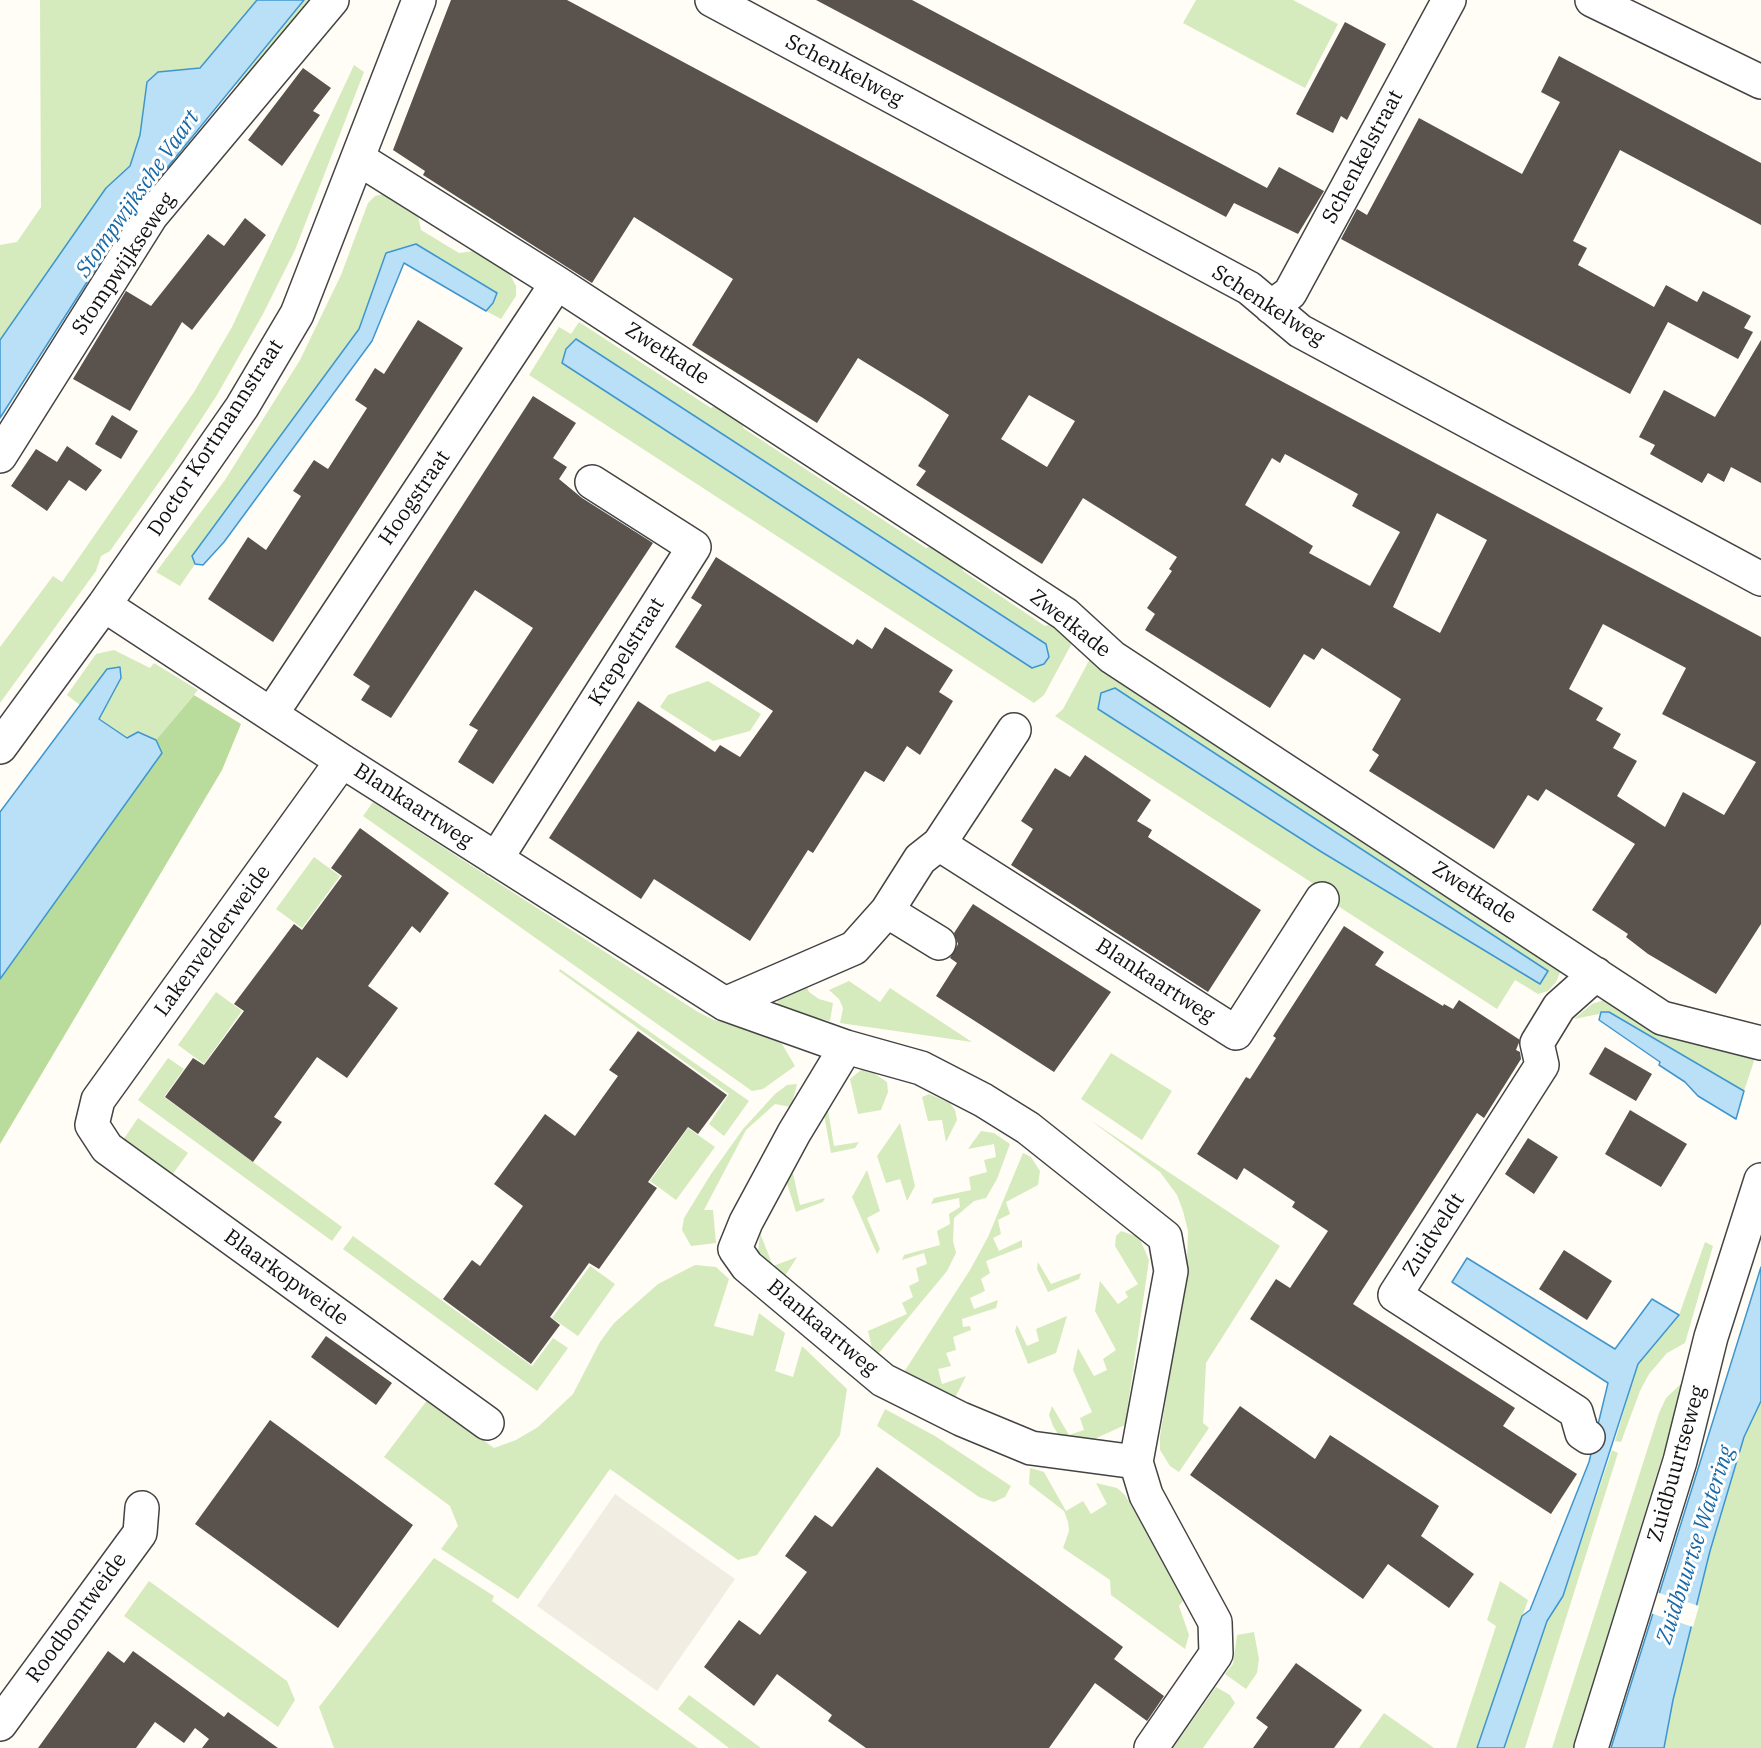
<!DOCTYPE html>
<html>
<head>
<meta charset="utf-8">
<style>
  body { margin:0 }
  canvas { display:block; background:#fffdf5 }
</style>
</head>
<body>
<canvas width="1761" height="1748"></canvas>
<script>
const ctx = document.querySelector('canvas').getContext('2d');
ctx.lineJoin = 'round';
function fillPath(path, color) {
  ctx.fillStyle = color;
  ctx.fill(path, 'evenodd');
}
function poly(rows) {
  const path = new Path2D();
  for (const r of rows) {
    path.moveTo(r[0], r[1]);
    for (let i = 2; i < r.length; i += 2) path.lineTo(r[i], r[i + 1]);
  }
  return path;
}
function strokePath(path, color, width, dash) {
  ctx.strokeStyle = color;
  ctx.lineWidth = width;
  ctx.lineCap = dash ? 'butt' : 'round';
  ctx.setLineDash(dash || []);
  ctx.stroke(path);
}
function write(font, color, halo, rows, align = 'center') {
  ctx.font = font + ' "IBM Plex Serif",serif';
  ctx.lineWidth = 6;
  ctx.setLineDash([]);
  ctx.textBaseline = 'middle';
  ctx.strokeStyle = halo;
  ctx.fillStyle = color;
  for (const [text, x, y, turn = 0] of rows) {
    ctx.save();
    ctx.translate(x, y);
    ctx.rotate((+turn || 0) * Math.PI / 180);
    ctx.textAlign = isNaN(turn) ? turn : align;
    if (halo) ctx.strokeText(text, 0, 0);
    ctx.fillText(text, 0, 0);
    ctx.restore();
  }
}
fillPath(poly([
  [40,0,257,0,200,69,147,82,140,135,130,166,106,188,0,340,0,245,17,242,41,207],
  [304,0,317,0,244,88,237,84],
  [1196,0,1293,0,1338,24,1305,88,1183,23],
  [354,65,364,72,295,250,263,314,217,395,174,461,110,551,101,556,96,571,0,703,0,647,53,576,62,582,194,392,232,327],
  [383,194,418,216,421,230,459,253,474,251,509,273,516,286,516,296,501,319,486,311,493,303,496,293,416,244,386,253,359,329,192,556,195,564,180,586,156,572,225,480,300,360,341,275,368,203,375,196],
  [579,322,711,408,723,402,744,416,743,428,926,548,941,544,961,557,963,571,1045,626,1059,621,1072,637,1072,643,1044,695,1034,703,529,375,559,327,571,334],
  [576,339,1046,644,1049,657,1045,664,1032,668,563,363],
  [114,650,150,668,154,663,198,690,156,740,138,733,127,738,99,718,121,678,107,670,80,705,67,695,96,654],
  [1092,655,1561,970,1556,982,1548,991,1538,994,1515,980,1497,1009,1338,906,1340,901,1055,716,1063,709],
  [1115,688,1548,971,1540,984,1320,851,1098,709,1101,693],
  [708,681,761,714,750,731,713,741,660,707,668,695],
  [373,802,698,1012,714,1020,768,1035,782,1044,795,1066,763,1089,752,1091,363,816],
  [314,857,340,876,302,928,276,909],
  [560,969,749,1101,724,1136,709,1124,729,1094,559,971],
  [849,981,880,1002,890,988,972,1042,840,1023,843,1008,839,999,829,990],
  [806,985,809,992,819,999,833,1003,830,1021,783,1010,777,1005,778,1000],
  [216,992,242,1011,204,1064,178,1045],
  [1610,998,1755,1058,1744,1091,1609,1012,1574,1019,1592,1004],
  [1111,1053,1172,1091,1142,1140,1081,1099],
  [168,1058,184,1069,164,1097,342,1227,332,1241,138,1100],
  [861,1070,869,1070,887,1082,888,1092,881,1110,858,1114,850,1079],
  [797,1084,791,1107,775,1104,746,1130,704,1210,713,1210,716,1243,691,1246,682,1230,684,1218,711,1174,743,1129,775,1094,787,1085],
  [929,1094,950,1103,955,1110,957,1120,946,1142,942,1120,928,1121,922,1097],
  [828,1110,834,1146,859,1142,855,1148,831,1153,824,1115],
  [138,1118,188,1153,172,1175,123,1140],
  [1090,1120,1280,1246,1206,1363,1203,1423,1209,1428,1179,1472,1170,1466,1160,1450,1160,1437,1187,1264,1188,1231,1183,1211,1177,1195,1160,1172],
  [900,1123,915,1186,907,1201,900,1179,886,1183,877,1156],
  [688,1128,715,1147,676,1200,650,1181],
  [981,1131,994,1133,1010,1144,997,1179,986,1198,974,1201,954,1218,953,1241,956,1253,947,1271,879,1353,872,1348,868,1331,907,1314,902,1303,913,1297,909,1286,919,1281,916,1268,927,1264,924,1253,902,1260,904,1255,940,1245,937,1231,950,1224,949,1214,960,1207,959,1198,931,1204,934,1198,971,1190,969,1177,987,1172,984,1160,996,1157,994,1144,968,1149],
  [1023,1153,1031,1157,1040,1171,1038,1185,1006,1202,1010,1214,998,1220,1001,1234,993,1238,999,1251,1022,1240,1022,1247,986,1261,990,1273,981,1279,985,1291,970,1298,974,1309,998,1300,996,1308,962,1319,963,1327,970,1326,971,1330,953,1337,956,1350,946,1353,951,1366,938,1369,942,1384,966,1376,956,1396,951,1398,904,1372,970,1270,988,1237],
  [792,1169,800,1205,825,1198,823,1202,796,1212,786,1180],
  [867,1170,880,1211,867,1218,880,1249,877,1254,852,1197],
  [1121,1231,1139,1237,1149,1260,1125,1425,1090,1441,1067,1439,1058,1434,1053,1426,1049,1415,1052,1406,1069,1435,1084,1430,1080,1418,1092,1412,1073,1370,1078,1348,1094,1376,1107,1370,1103,1359,1116,1350,1095,1311,1100,1281,1118,1304,1128,1297,1125,1292,1138,1284,1115,1246,1116,1236],
  [760,1233,773,1266,797,1257,785,1276,765,1266,758,1252],
  [353,1236,532,1366,553,1338,568,1348,537,1391,343,1249],
  [1705,1242,1713,1246,1685,1343,1667,1353,1649,1374,1640,1391,1621,1442,1615,1441,1638,1363,1679,1315],
  [1038,1262,1051,1284,1081,1273,1079,1279,1048,1292,1037,1269],
  [695,1265,716,1267,729,1279,714,1326,753,1336,759,1313,785,1333,775,1371,793,1377,802,1346,847,1389,840,1435,757,1555,738,1560,610,1469,518,1599,441,1549,458,1526,450,1506,384,1457,428,1399,494,1448,516,1440,538,1427,573,1394,600,1342,614,1323,658,1284],
  [590,1266,615,1284,578,1336,552,1318],
  [1067,1316,1056,1353,1028,1364,1015,1331,1017,1325,1027,1346,1039,1341,1036,1329],
  [1686,1379,1573,1748,1552,1748,1659,1413,1666,1398],
  [1761,1401,1761,1748,1664,1748,1673,1700,1710,1551,1744,1437],
  [885,1409,935,1436,1011,1486,1005,1497,994,1502,979,1497,877,1426],
  [1612,1450,1618,1453,1525,1748,1504,1748,1547,1621,1563,1596],
  [1030,1468,1044,1472,1066,1511,1083,1501,1091,1514,1107,1504,1096,1483,1117,1488,1125,1495,1185,1598,1179,1606,1189,1635,1185,1649,1111,1595,1110,1580,1063,1548,1069,1531,1068,1522,1064,1511,1029,1484],
  [434,1558,494,1596,492,1601,698,1748,334,1748,319,1707],
  [149,1581,287,1681,295,1700,278,1727,124,1616],
  [1500,1581,1528,1600,1477,1748,1456,1748,1496,1626,1487,1620],
  [1254,1632,1259,1659,1257,1673,1246,1689,1225,1674,1233,1664,1237,1635],
  [1216,1687,1230,1695,1235,1703,1203,1748,1173,1748],
  [689,1695,761,1748,729,1748,678,1709],
  [1384,1713,1434,1748,1359,1748]
]), '#d5ebbd');
fillPath(poly([
  [194,695,241,724,222,770,0,1144,0,979,162,753,156,740]
]), '#b9dc9c');
fillPath(poly([
  [615,1494,735,1579,657,1691,537,1606]
]), '#f1ede2');
const water = poly([
  [257,0,304,0,135,207,0,418,0,340,106,188,130,166,140,135,147,82,158,72,200,68,257,0],
  [416,244,497,293,493,303,486,311,404,263,372,341,224,542,203,565,195,564,192,556,359,329,386,253,416,244],
  [576,339,1046,644,1049,657,1044,664,1032,668,562,363,566,349,576,339],
  [120,667,121,678,99,719,127,738,138,732,156,740,162,753,0,979,0,812,107,669,120,667],
  [1115,688,1548,971,1540,984,1320,851,1098,709,1101,693,1115,688],
  [1601,1012,1609,1012,1744,1091,1736,1119,1698,1096,1685,1082,1659,1065,1660,1062,1599,1020,1601,1012],
  [1467,1258,1615,1349,1652,1299,1679,1315,1638,1364,1563,1596,1547,1621,1504,1748,1477,1748,1522,1616,1530,1610,1589,1462,1608,1383,1452,1282,1467,1258],
  [1761,1267,1761,1401,1744,1437,1710,1551,1673,1700,1664,1748,1611,1748,1761,1267]
]);
fillPath(water, '#b9e0f7');
strokePath(water, '#3f96cf', 1.5);
fillPath(poly([
  [1656,1592,1699,1606,1693,1627,1650,1613]
]), '#fffdf5');
fillPath(poly([
  [451,0,567,0,1761,637,1761,924,1716,994,1648,954,1626,937,1628,934,1592,910,1635,844,1546,789,1538,801,1528,795,1494,849,1369,771,1379,755,1372,750,1401,699,1322,648,1314,660,1304,654,1270,708,1145,630,1155,614,1147,608,1172,571,1169,569,1177,557,1083,498,1042,564,916,485,926,471,918,466,949,415,923,398,858,358,817,423,692,345,733,279,634,217,592,283,423,175,425,171,393,150],
  [1029,395,1075,421,1047,467,1001,439],
  [1285,454,1358,494,1352,506,1400,532,1370,586,1309,553,1313,546,1245,505,1272,458,1280,463],
  [1437,513,1487,540,1440,633,1393,607],
  [1603,624,1686,668,1662,714,1756,762,1724,815,1683,792,1665,827,1617,796,1637,761,1613,748,1621,734,1596,720,1603,708,1569,689],
  [816,0,912,0,1267,188,1279,167,1324,191,1298,234,1234,203,1226,217],
  [1345,22,1386,44,1347,120,1341,116,1333,133,1296,114],
  [1559,56,1761,163,1761,225,1620,150,1573,241,1587,248,1578,265,1654,307,1666,285,1697,302,1703,291,1751,316,1744,328,1753,332,1738,359,1668,322,1630,394,1341,239,1357,209,1367,215,1419,118,1522,174,1560,102,1541,92],
  [303,68,331,88,313,111,320,115,282,166,248,140],
  [245,218,266,235,192,330,182,322,130,411,73,379,126,291,151,306,208,234,224,246],
  [418,320,463,348,273,642,208,599,248,537,266,550,301,496,293,491,314,460,328,469,367,408,355,400,375,368,384,374],
  [1761,340,1761,483,1731,467,1724,482,1708,473,1702,483,1650,454,1655,445,1639,437,1664,390,1715,417],
  [533,396,576,423,553,458,567,467,559,479,582,498,653,543,493,784,458,762,478,730,469,725,533,628,475,590,391,718,361,700,370,686,353,675],
  [112,415,138,431,121,459,95,444],
  [67,446,102,470,86,491,69,480,47,511,11,486,36,449,57,462],
  [716,557,853,645,857,639,872,649,885,627,953,670,939,692,953,701,920,755,907,746,884,782,865,771,813,853,808,850,750,941,654,879,641,899,549,838,638,701,715,752,720,745,740,757,773,711,675,647,702,605,691,598],
  [1085,755,1151,800,1137,821,1152,830,1148,837,1261,910,1208,992,1011,865,1033,829,1021,821,1055,768,1070,777],
  [360,828,449,893,420,933,412,926,368,986,398,1008,347,1078,317,1057,274,1117,282,1122,253,1162,165,1097,193,1058,204,1065,244,1011,234,1004,294,924,302,930,342,876,331,868],
  [973,904,1111,992,1054,1072,936,996,957,963,950,958,958,944,954,933],
  [1344,926,1384,952,1375,965,1443,1006,1444,1004,1453,1009,1459,1000,1520,1040,1516,1050,1520,1052,1521,1059,1484,1118,1477,1113,1353,1304,1515,1408,1503,1426,1577,1474,1551,1514,1250,1319,1276,1279,1290,1288,1328,1231,1292,1207,1295,1202,1244,1168,1237,1180,1197,1154,1246,1077,1250,1079,1276,1038,1273,1036],
  [638,1031,727,1095,698,1134,688,1127,648,1182,657,1188,599,1269,589,1263,550,1317,560,1325,531,1364,443,1299,472,1260,480,1266,523,1206,494,1184,545,1114,575,1136,618,1076,609,1070],
  [1605,1047,1652,1074,1636,1101,1589,1074],
  [1630,1110,1687,1144,1661,1187,1605,1154],
  [1528,1138,1558,1157,1534,1194,1505,1174],
  [1564,1250,1612,1281,1587,1320,1539,1289],
  [326,1336,392,1383,376,1405,311,1357],
  [1240,1406,1315,1459,1330,1435,1439,1506,1421,1536,1474,1574,1449,1608,1388,1564,1363,1599,1190,1475],
  [270,1420,413,1525,338,1628,195,1524],
  [877,1467,1123,1647,1114,1659,1164,1696,1147,1721,1095,1683,1049,1748,866,1748,828,1721,832,1715,777,1674,754,1706,704,1667,739,1620,760,1635,807,1572,785,1556,815,1515,832,1527],
  [108,1651,124,1663,133,1651,224,1717,228,1712,278,1748,202,1748,209,1739,195,1728,184,1743,155,1722,136,1748,38,1748],
  [1296,1663,1362,1710,1334,1748,1253,1748,1268,1727,1256,1718]
]), '#5a524d');
const street = poly([
  [712,0,1249,288,1300,331,1761,579],
  [1592,0,1761,82],
  [359,159,557,283,1065,614,1112,657,1662,1018,1761,1043],
  [1271,307,1290,293,1449,0],
  [0,456,151,216,332,0],
  [104,605,342,761,725,1004,846,1047,921,1068,983,1100,1028,1128,1165,1237,1171,1271,1136,1462,1146,1495,1215,1622,1216,1654,1151,1748],
  [272,713,557,283],
  [0,747,104,605,242,407,297,314,419,0],
  [342,761,98,1100,92,1125,107,1148,487,1423],
  [939,844,1014,730],
  [496,859,694,547,592,482],
  [887,911,939,943],
  [725,1004,854,948,887,911,920,859,939,844,1236,1033,1322,899],
  [846,1047,794,1133,746,1222,735,1249,747,1266,883,1380,961,1419,1031,1448,1136,1462],
  [1588,1437,1582,1433,1576,1412,1395,1295,1542,1065,1537,1043,1559,1007,1596,974],
  [0,1724,140,1533,142,1508],
  [1591,1748,1680,1461,1711,1337,1761,1180]
]);
strokePath(street, '#444', 36);
strokePath(street, '#fff', 33);
write('21px', '#111', '#fff', [
  ["Schenkelweg",844,71,28],
  ["Schenkelstraat",1363,157,-62],
  ["Stompwijkseweg",124,264,-56],
  ["Schenkelweg",1268,306,33],
  ["Zwetkade",667,354,33],
  ["Doctor Kortmannstraat",216,438,-57],
  ["Hoogstraat",415,498,-56],
  ["Zwetkade",1070,624,38],
  ["Krepelstraat",627,652,-58],
  ["Blankaartweg",413,806,33],
  ["Zwetkade",1474,893,33],
  ["Lakenvelderweide",213,941,-54],
  ["Blankaartweg",1155,981,33],
  ["Zuidveldt",1434,1235,-57],
  ["Blaarkopweide",286,1278,36],
  ["Blankaartweg",822,1328,40],
  ["Zuidbuurtseweg",1677,1464,-74],
  ["Roodbontweide",77,1618,-54]
]);
write('italic 22px', '#1768a6', '#fff', [
  ["Stompwijksche Vaart",138,194,-55],
  ["Zuidbuurtse Watering",1696,1545,-72]
]);
</script>
</body>
</html>
